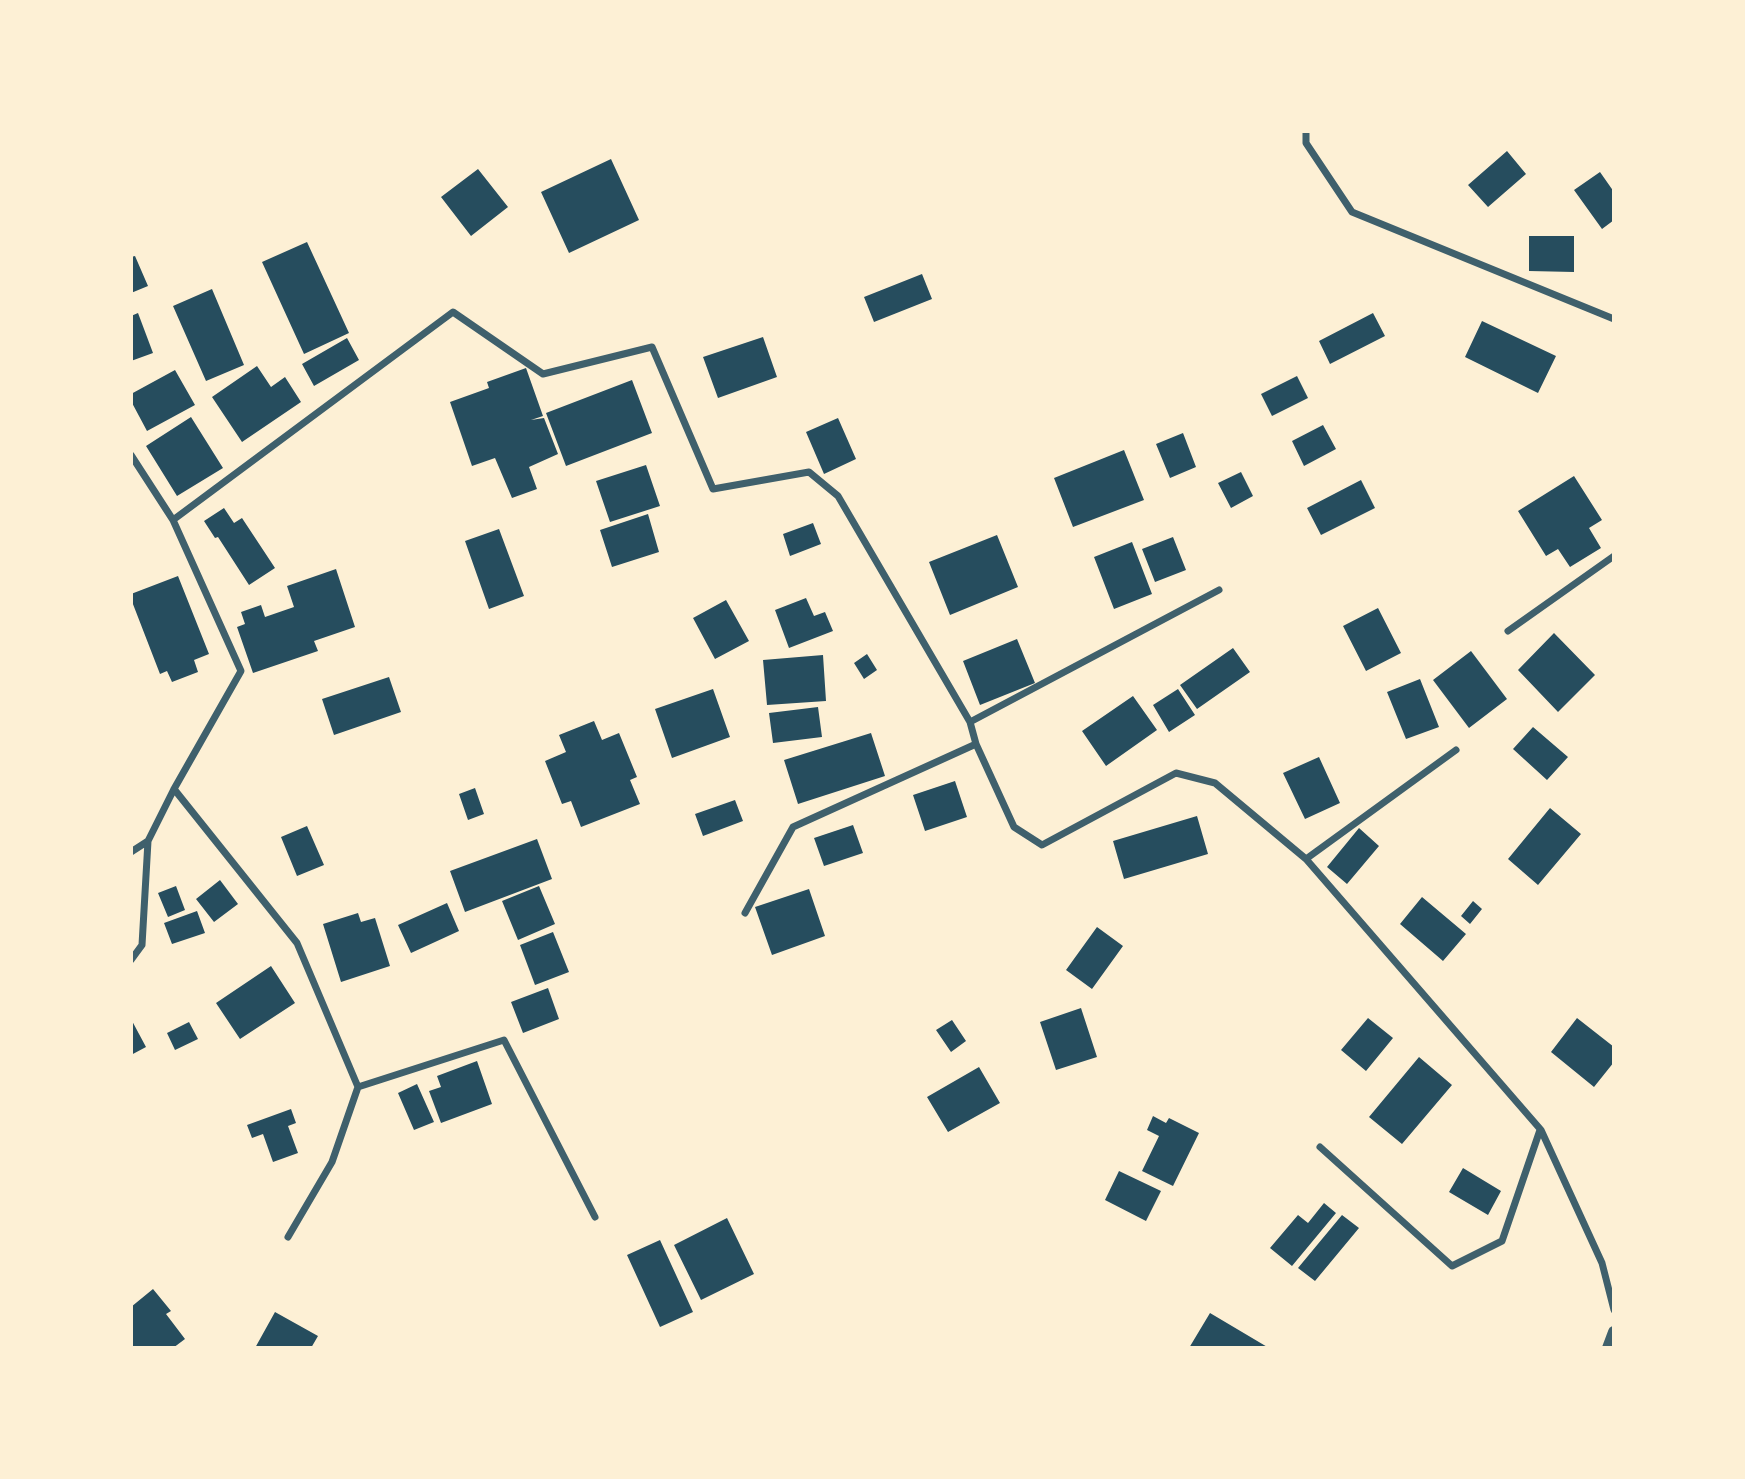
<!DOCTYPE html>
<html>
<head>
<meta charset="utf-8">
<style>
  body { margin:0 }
  #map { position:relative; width:1745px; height:1479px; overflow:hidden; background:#fdf0d5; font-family:Cabin,sans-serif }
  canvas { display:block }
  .frame { position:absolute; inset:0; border:133px solid #fdf0d5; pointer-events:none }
</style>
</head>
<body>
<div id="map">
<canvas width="1745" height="1479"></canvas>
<div class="frame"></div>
</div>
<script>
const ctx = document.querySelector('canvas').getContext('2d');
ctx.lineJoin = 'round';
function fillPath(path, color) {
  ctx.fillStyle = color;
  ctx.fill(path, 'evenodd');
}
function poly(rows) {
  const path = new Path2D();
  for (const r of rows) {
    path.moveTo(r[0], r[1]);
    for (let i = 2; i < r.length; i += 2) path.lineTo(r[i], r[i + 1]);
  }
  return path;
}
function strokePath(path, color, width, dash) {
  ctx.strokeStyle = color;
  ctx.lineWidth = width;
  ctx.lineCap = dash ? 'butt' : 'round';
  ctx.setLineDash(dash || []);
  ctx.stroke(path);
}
fillPath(poly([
  [1507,151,1526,174,1488,207,1468,185],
  [611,159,639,220,569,253,541,192],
  [478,169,508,207,471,236,441,197],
  [1600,172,1614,192,1614,220,1602,229,1574,190],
  [1529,236,1574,236,1574,272,1529,271],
  [307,242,349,333,304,354,262,262],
  [135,256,148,286,131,293,131,257],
  [922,274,932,299,874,322,864,297],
  [212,289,244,365,206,381,173,306],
  [138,313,153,353,131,361,131,316],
  [1373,313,1385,336,1330,364,1319,341],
  [1482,321,1556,356,1538,393,1465,357],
  [763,337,777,377,718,398,703,357],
  [347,338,359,360,314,386,302,364],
  [257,366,271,387,285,377,301,402,242,442,212,397],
  [526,368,543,416,531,420,544,418,558,454,529,467,537,489,512,498,495,458,472,466,450,402,489,388,487,382],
  [175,370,195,405,147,431,131,401,131,394],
  [1297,376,1308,398,1272,416,1261,394],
  [632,380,652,433,566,466,546,413],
  [191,417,223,468,177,496,146,446],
  [838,418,856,459,824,474,806,432],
  [1323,425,1336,449,1304,466,1292,441],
  [1183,433,1196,467,1170,478,1156,444],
  [1124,450,1144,500,1073,527,1054,478],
  [646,465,660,506,610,522,596,481],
  [1241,472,1253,496,1231,508,1218,483],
  [1574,476,1602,520,1589,528,1601,548,1570,567,1558,549,1546,556,1518,511],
  [1361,480,1375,508,1321,535,1307,508],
  [224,508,234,523,242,518,275,568,249,585,218,537,215,538,204,521],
  [648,514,659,552,612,567,600,530],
  [813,523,821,544,790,556,783,534],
  [499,529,524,596,489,609,465,541],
  [997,535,1018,587,950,615,929,562],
  [1173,537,1186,570,1155,582,1142,549],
  [1132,542,1152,594,1114,609,1094,557],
  [336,569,355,627,314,641,318,651,253,673,237,627,245,624,241,612,261,605,265,617,294,607,287,586],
  [178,576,209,654,194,660,198,672,172,682,167,671,160,674,131,599,131,594],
  [806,598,814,616,825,612,833,631,789,648,775,610],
  [726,600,749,641,715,659,693,618],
  [1378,608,1401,653,1366,671,1343,626],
  [1554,633,1595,675,1558,712,1518,670],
  [1017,639,1035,683,980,705,963,661],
  [1233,648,1250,672,1197,709,1180,685],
  [1471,651,1507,699,1469,728,1433,680],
  [867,654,877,670,864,679,854,663],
  [823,655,826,701,767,705,763,660],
  [389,677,401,712,334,735,322,699],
  [1420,679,1439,727,1406,739,1387,692],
  [713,689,730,737,672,758,655,709],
  [1178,689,1195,715,1169,732,1153,705],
  [1133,696,1157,730,1106,766,1082,731],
  [818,707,822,737,773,743,769,713],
  [594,721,602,740,619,733,637,777,630,780,640,804,581,827,571,801,562,804,545,761,566,752,559,735],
  [1533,727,1568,757,1547,780,1513,749],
  [871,733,885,776,798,804,784,760],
  [1319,757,1340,803,1305,819,1283,773],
  [955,781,967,817,925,831,913,795],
  [475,788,484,814,468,820,459,794],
  [735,800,743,821,703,836,695,814],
  [1550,808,1581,834,1538,885,1508,859],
  [1197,816,1208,854,1124,879,1113,841],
  [853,825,863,853,824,866,814,838],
  [307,826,324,865,297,876,281,837],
  [1359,828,1379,846,1347,884,1327,867],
  [537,839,552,879,465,912,450,871],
  [220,880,238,904,214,922,196,899],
  [176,886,185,910,168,917,158,893],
  [539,886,555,924,518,940,502,901],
  [809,889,825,936,772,955,755,907],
  [1422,897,1466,934,1443,961,1400,924],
  [1473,901,1482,909,1470,924,1461,916],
  [447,903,459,931,411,953,398,925],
  [197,911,205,933,172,944,164,923],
  [358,913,361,922,375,918,390,966,341,982,323,924],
  [1097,927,1123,946,1092,989,1066,970],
  [553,932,569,972,535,985,520,945],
  [271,966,295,1003,240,1039,216,1003],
  [548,988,559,1019,523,1033,511,1002],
  [1081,1008,1097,1057,1056,1070,1040,1022],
  [1368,1018,1393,1038,1366,1071,1341,1050],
  [1577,1018,1614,1047,1614,1062,1594,1087,1551,1052],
  [131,1019,146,1047,131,1055],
  [952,1020,966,1041,951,1052,936,1030],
  [189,1022,198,1039,175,1050,167,1033],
  [1419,1057,1452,1085,1402,1144,1369,1117],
  [477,1061,492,1104,441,1123,429,1091,441,1087,437,1076],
  [979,1067,1000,1103,948,1132,927,1097],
  [417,1084,434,1122,414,1130,398,1093],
  [291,1109,296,1123,288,1126,298,1153,273,1162,263,1134,252,1138,247,1125],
  [1153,1116,1166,1123,1169,1118,1199,1133,1173,1186,1142,1171,1159,1136,1147,1130],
  [1463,1168,1501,1191,1488,1215,1449,1192],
  [1119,1171,1161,1191,1146,1221,1105,1200],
  [1324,1203,1336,1213,1292,1266,1270,1248,1298,1215,1308,1223],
  [1342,1215,1359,1228,1315,1281,1298,1268],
  [727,1218,754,1274,701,1300,674,1245],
  [660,1240,693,1312,660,1327,627,1255],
  [153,1289,171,1311,166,1314,185,1339,173,1348,131,1348,131,1307],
  [275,1312,318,1336,311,1348,255,1348],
  [1210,1313,1269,1348,1189,1348]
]), '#264d5e');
strokePath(poly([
  [1306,131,1306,143,1352,212,1614,319],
  [131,455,173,520,241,671,174,789,148,841,142,945,131,960],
  [173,520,453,312,543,374,652,347,713,489,809,472,838,496,970,722,976,744,1014,827,1042,845,1176,773,1215,783,1306,859,1456,750],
  [1508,631,1614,556],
  [970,722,1219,590],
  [174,789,297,943,358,1087,332,1162,288,1237],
  [131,852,148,841],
  [1306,859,1541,1130,1602,1263,1614,1310],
  [745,913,793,827,976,744],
  [358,1087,504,1040,595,1217],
  [1320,1147,1452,1266,1502,1241,1540,1130]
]), '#3f606c', 7);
strokePath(poly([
  [1608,1348,1614,1332]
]), '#3f606c', 12);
</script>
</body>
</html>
